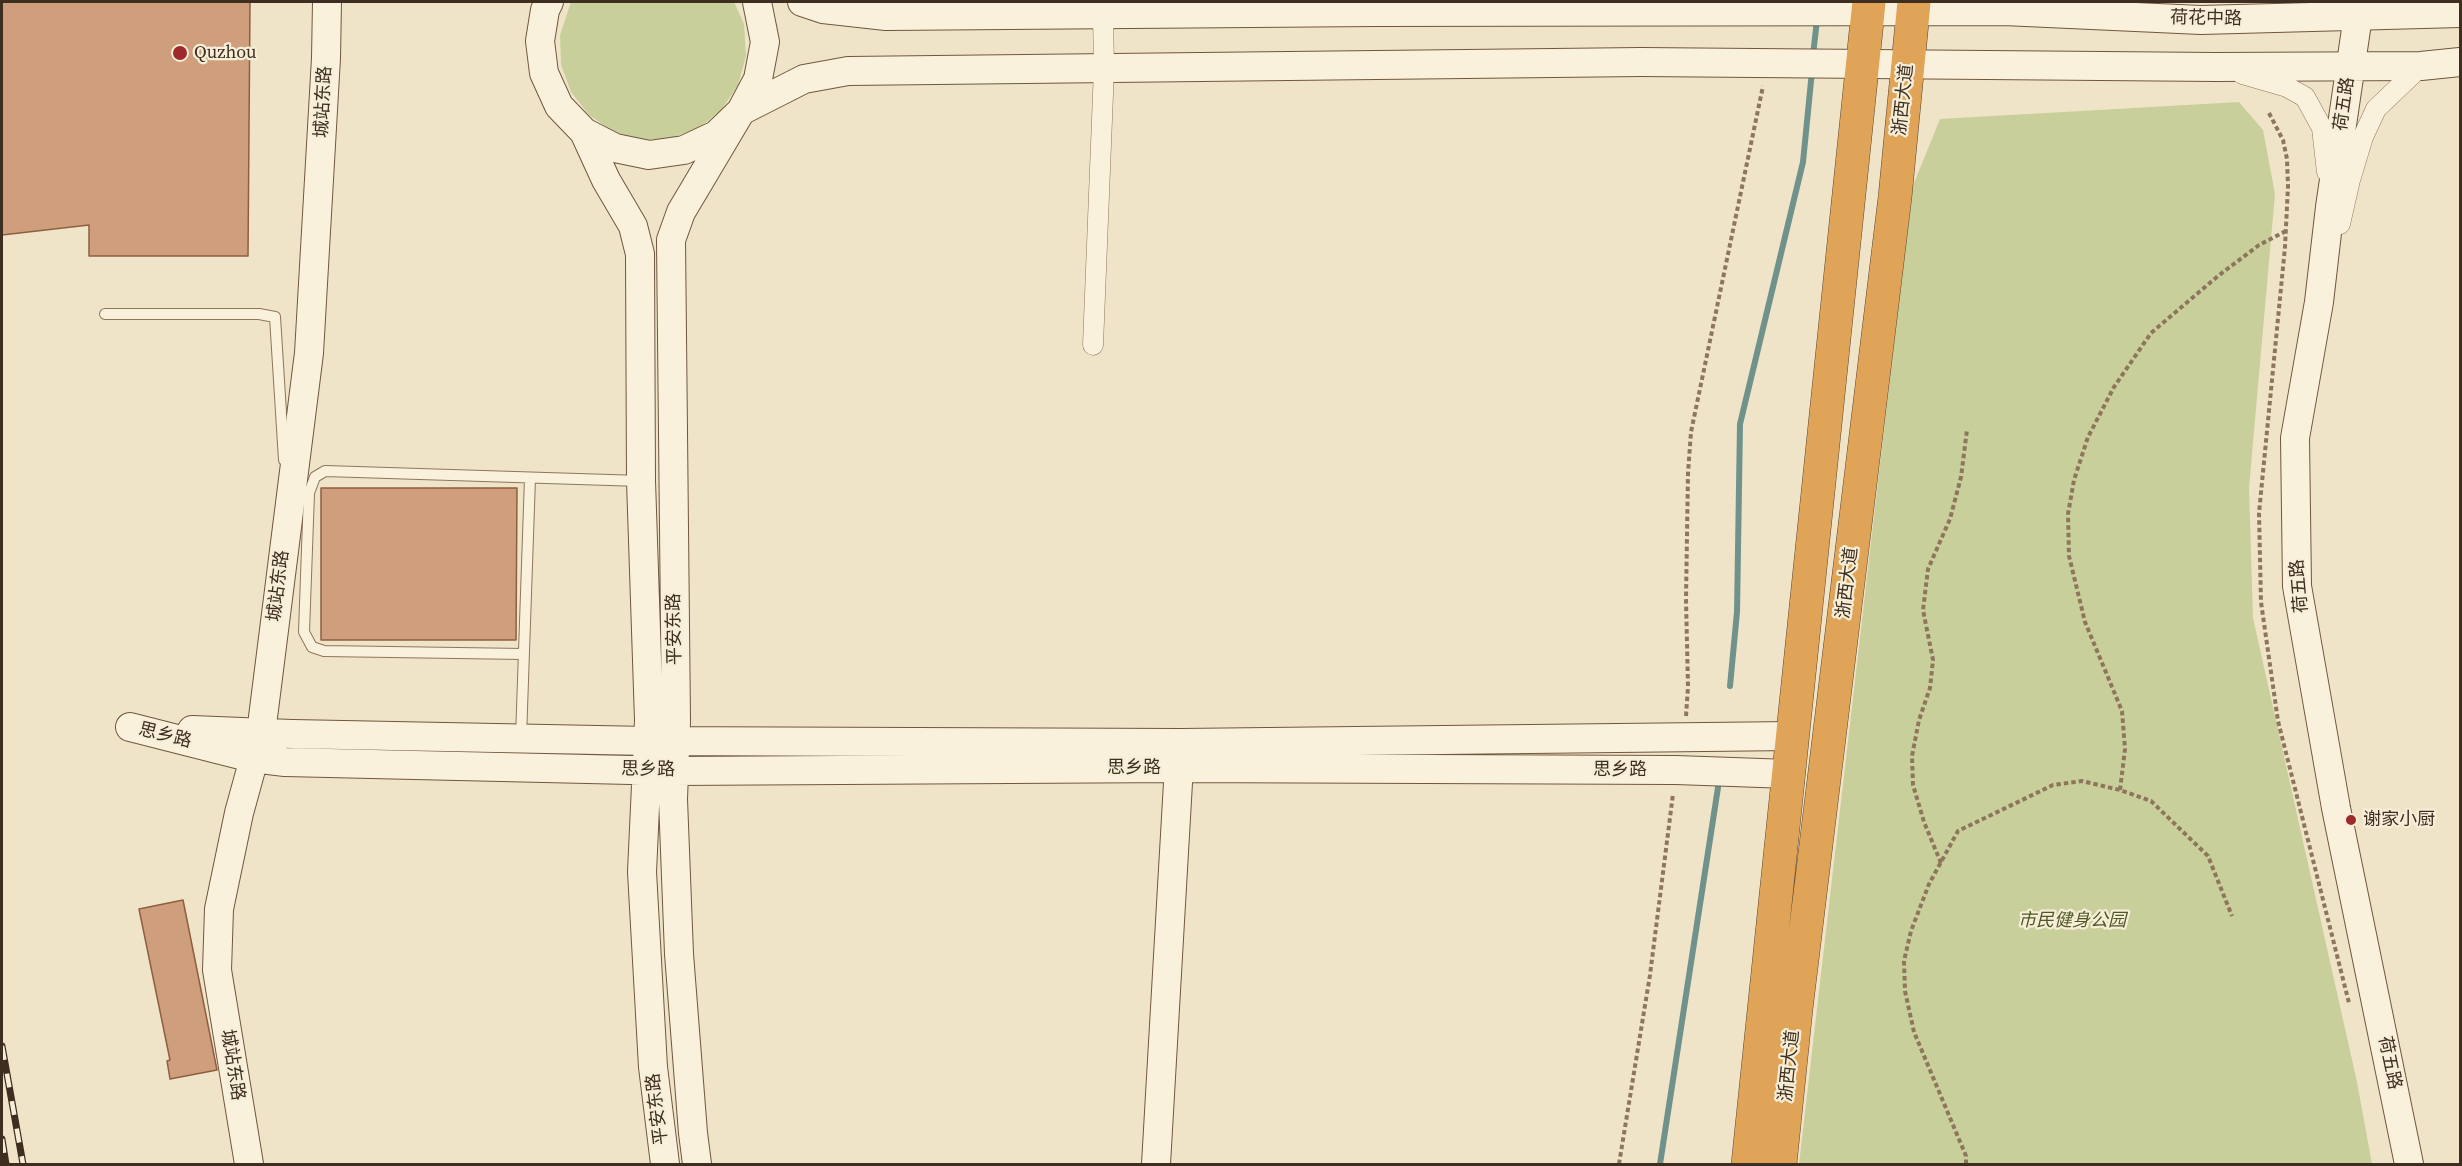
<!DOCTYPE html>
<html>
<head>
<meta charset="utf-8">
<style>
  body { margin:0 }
  #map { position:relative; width:2462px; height:1166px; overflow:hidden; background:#f0e4c8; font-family:"Source Serif 4",serif }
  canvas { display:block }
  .frame { position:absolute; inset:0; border:3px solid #3d2e20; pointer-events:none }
</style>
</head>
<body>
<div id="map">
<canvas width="2462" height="1166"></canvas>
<div class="frame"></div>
</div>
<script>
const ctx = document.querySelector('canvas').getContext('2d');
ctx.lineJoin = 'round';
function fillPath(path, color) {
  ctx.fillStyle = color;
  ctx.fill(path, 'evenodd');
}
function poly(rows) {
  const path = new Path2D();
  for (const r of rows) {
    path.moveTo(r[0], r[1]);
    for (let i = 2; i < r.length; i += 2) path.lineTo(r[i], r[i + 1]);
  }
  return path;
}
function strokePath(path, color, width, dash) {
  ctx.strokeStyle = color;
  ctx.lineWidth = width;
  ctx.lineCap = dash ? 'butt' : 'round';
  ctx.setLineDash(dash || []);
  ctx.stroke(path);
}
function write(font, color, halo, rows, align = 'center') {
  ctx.font = font + ' "Source Serif 4","Noto Sans SC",serif';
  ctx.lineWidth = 4.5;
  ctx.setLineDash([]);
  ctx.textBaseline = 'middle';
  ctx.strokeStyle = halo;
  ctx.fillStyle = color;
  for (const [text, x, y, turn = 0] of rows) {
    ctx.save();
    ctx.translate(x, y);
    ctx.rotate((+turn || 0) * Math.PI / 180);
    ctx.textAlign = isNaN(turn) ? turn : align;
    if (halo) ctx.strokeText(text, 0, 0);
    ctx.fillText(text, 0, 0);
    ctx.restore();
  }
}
fillPath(poly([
  [571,2,734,2,744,24,746,56,738,85,722,109,699,128,671,138,642,140,614,132,589,115,571,92,561,65,560,35],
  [2239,102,2263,130,2275,194,2249,488,2253,618,2357,1082,2372,1164,1799,1164,1912,188,1940,119]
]), '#c9cf9b');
strokePath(poly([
  [1813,55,1817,20],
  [1730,686,1737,612,1740,424,1803,162,1812,71],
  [1660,1164,1719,781]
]), '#6f938a', 6);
const building = poly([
  [2,2,250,2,248,256,89,256,89,225,2,235,2,2],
  [321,488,517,488,516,640,321,640,321,488],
  [183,900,217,1070,170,1079,167,1061,170,1060,139,909,183,900]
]);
fillPath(building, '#cf9f7d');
strokePath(building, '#8d5f41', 1.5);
const lane = poly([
  [105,314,259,314,275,317,284,460],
  [524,654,324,651,312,647,304,632,309,493,315,477,325,471,641,481],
  [521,738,530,478]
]);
const street = poly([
  [2242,74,2287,87,2305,97,2322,128,2327,172],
  [2340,224,2350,180,2363,137,2376,109,2421,66],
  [1093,345,1104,69,1103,14]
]);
const secondary = poly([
  [549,2,545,10,540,41,544,73,559,106,584,132,615,148,649,155,684,150,716,135,741,111,758,79,765,42,757,2],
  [802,2,823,9,886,16,1374,12,2004,11,2201,20,2460,13],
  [2360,2,2330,207,2319,302,2295,438,2297,586,2336,808,2409,1164],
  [584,132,606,180,633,226,640,254,641,481,649,720,642,872,653,1067,665,1164],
  [130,727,252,758,285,762,674,771,1177,768,1676,770,1789,774],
  [192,730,292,734,648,741,1181,743,1792,736],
  [249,1164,217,970,219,909,239,813,261,733,309,353,326,58,327,2],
  [697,1164,693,1133,679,954,673,799,676,721,671,240,681,212,741,111,804,79,848,71,1641,62,2216,67,2421,66,2460,62],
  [1156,1164,1180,748]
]);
const highway = poly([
  [1748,1164,1869,2],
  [1780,1164,1796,1009,1895,197,1914,2]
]);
strokePath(lane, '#8d765c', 12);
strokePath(street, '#8d765c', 21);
strokePath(secondary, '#6f573f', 30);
strokePath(highway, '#5b4430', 34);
strokePath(poly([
  [2269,113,2283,140,2287,159,2288,186,2285,247,2259,513,2261,602,2278,721,2349,1003],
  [1686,716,1688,687,1686,599,1688,473,1691,432,1763,86],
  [2120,790,2125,749,2122,711,2085,622,2069,556,2068,514,2074,480,2088,437,2114,387,2151,333,2218,276,2259,245,2286,231],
  [1941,863,1924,822,1913,785,1912,756,1919,720,1930,688,1933,660,1923,610,1928,569,1950,519,1961,477,1967,430],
  [1619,1164,1650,975,1673,794],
  [1966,1164,1966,1156,1914,1032,1905,991,1904,961,1911,931,1929,884,1958,831,2053,785,2082,781,2120,790,2151,801,2208,856,2232,916]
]), '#8d765c', 4, [4.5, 3]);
strokePath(lane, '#faf1dc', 10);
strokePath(street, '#faf1dc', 20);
strokePath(secondary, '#faf1dc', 28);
strokePath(highway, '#e0a458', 33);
const rail = poly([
  [2,1046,23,1164],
  [2,1139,6,1164]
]);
strokePath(rail, '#3d2e20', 7);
strokePath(rail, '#f7eed8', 4.5, [14]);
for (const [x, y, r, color] of [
  [180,53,8,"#9e2a2b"],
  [2351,820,6,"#9e2a2b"]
]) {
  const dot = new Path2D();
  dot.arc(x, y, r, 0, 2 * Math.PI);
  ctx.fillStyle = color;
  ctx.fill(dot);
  strokePath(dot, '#f7eed8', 2);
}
write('18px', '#3d2e20', '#f7eed8', [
  ["荷花中路",2206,19,1],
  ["浙西大道",1904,100,-84],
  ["城站东路",324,102,-87],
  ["荷五路",2345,104,-82],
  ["浙西大道",1848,583,-83],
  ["城站东路",279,586,-83],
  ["荷五路",2300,586,-95],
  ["平安东路",675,629,-91],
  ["思乡路",165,736,14],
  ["思乡路",1134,768],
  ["思乡路",648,770,1],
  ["思乡路",1620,770],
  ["荷五路",2389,1063,78],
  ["城站东路",232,1065,81],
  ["浙西大道",1790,1066,-84],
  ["平安东路",658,1109,-97]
]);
write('18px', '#3d2e20', '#f7eed8', [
  ["Quzhou",194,53],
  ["谢家小厨",2363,820]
], 'left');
write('italic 18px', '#4d5a26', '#f7eed8', [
  ["市民健身公园",2072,921]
]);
</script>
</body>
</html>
